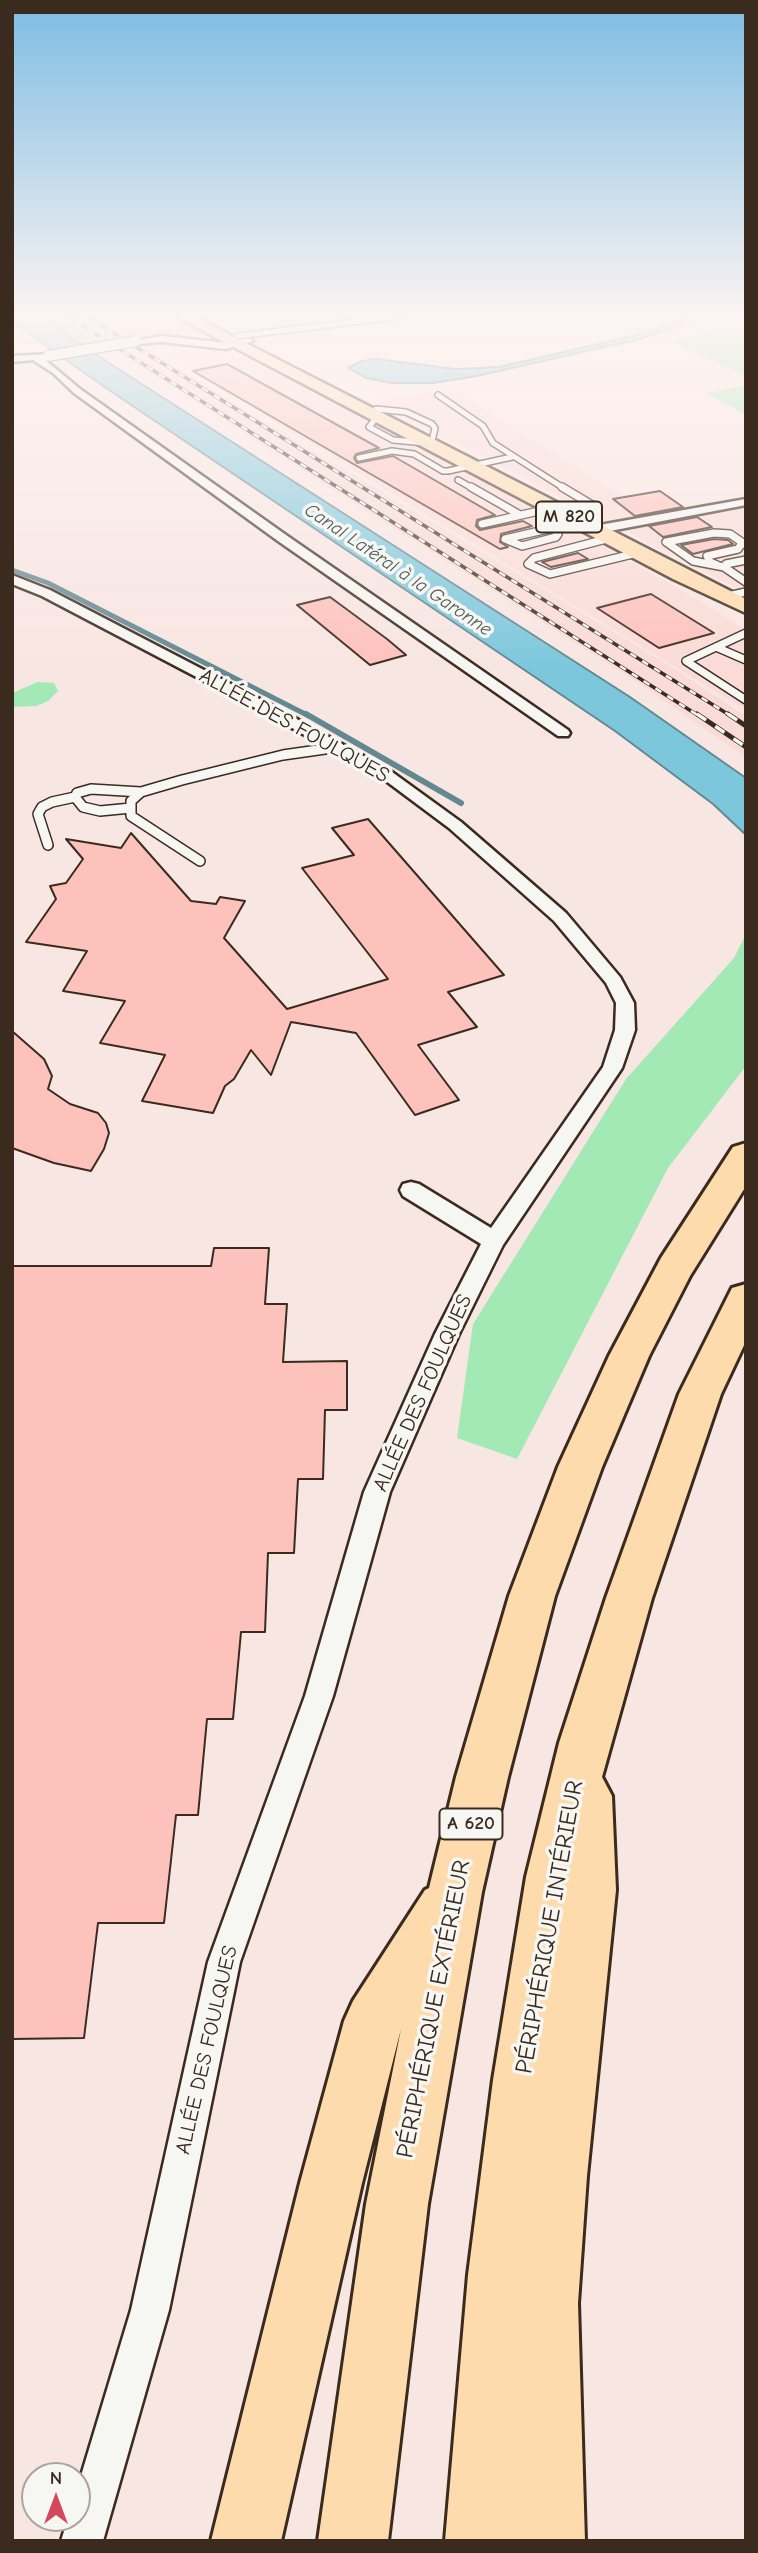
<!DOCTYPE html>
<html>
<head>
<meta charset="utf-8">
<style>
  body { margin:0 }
  #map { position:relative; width:758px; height:2553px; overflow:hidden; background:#f8e6e2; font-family:"Comic Neue",sans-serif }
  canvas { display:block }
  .frame { position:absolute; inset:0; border:14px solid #3b2a1e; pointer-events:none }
  .north { position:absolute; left:21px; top:2462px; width:70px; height:70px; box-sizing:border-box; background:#f6f6f2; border:2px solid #aba49d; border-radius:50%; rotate:0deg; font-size:19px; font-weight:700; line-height:28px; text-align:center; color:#3b2a1e }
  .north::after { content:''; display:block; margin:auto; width:24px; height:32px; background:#d1495b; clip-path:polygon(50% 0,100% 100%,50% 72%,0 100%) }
</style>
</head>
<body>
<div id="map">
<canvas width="758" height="2553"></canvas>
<div class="frame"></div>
<div class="north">N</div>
</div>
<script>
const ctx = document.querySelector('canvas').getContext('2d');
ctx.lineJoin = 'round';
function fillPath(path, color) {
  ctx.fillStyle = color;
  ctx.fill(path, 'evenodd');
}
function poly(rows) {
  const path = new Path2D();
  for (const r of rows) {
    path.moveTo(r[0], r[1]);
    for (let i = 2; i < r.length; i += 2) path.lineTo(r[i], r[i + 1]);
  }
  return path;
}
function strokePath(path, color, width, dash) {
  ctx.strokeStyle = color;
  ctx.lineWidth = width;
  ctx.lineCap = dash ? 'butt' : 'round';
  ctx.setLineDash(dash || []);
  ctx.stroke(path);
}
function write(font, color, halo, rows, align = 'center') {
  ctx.font = font + ' "Comic Neue",sans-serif';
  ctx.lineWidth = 7;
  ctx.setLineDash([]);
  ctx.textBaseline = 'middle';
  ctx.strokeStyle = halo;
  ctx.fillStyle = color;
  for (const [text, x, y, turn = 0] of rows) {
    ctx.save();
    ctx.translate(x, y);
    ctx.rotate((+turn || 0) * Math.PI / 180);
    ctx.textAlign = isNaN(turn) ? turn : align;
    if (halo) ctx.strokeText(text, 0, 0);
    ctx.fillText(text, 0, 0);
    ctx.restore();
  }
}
fillPath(poly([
  [55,314,167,314,206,335,125,336,673,668,746,716,746,757,634,680],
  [206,314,441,314,254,339],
  [150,346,219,351,234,357,244,356,427,450,673,585,740,626,746,634,746,710],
  [453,389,657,519,746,504,746,593,373,400]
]), '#fadbd7');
fillPath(poly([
  [37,314,55,314,103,344,84,347],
  [746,332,746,377,672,341,695,335],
  [746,386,746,415,706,393],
  [38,682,54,683,58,691,48,701,36,706,12,707,12,693],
  [746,934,746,1066,668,1168,517,1459,457,1438,473,1324,626,1079,734,958]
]), '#a3e9b5');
const water = poly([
  [12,314,37,314,84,347,630,697,746,778,746,835,713,804,615,731,106,388,12,322,12,314],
  [699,314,714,314,640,339,477,376,433,383,392,383,366,378,348,368,362,361,376,359,455,369,499,367,641,334,699,314]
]);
fillPath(water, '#7cc7dc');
strokePath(water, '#628890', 2);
strokePath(poly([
  [12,570,48,583,309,716]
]), '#628890', 5);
strokePath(poly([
  [306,714,461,803]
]), '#628890', 6);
const building = poly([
  [227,364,379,448,356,454,354,458,357,463,393,456,495,515,477,520,476,526,480,530,523,521,532,526,501,534,500,542,508,547,500,549,193,371,227,364],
  [660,491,683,507,635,516,613,499,660,491],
  [697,517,712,527,663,537,649,526,697,517],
  [714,539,728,540,733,544,693,554,681,545,714,539],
  [578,553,588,559,551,567,542,562,578,553],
  [651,594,714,633,659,648,597,608,651,594],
  [330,597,387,639,406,655,370,665,297,605,330,597],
  [368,819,504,975,448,992,477,1027,418,1045,459,1100,415,1115,356,1033,291,1022,271,1075,251,1050,234,1079,225,1086,213,1113,142,1101,165,1055,100,1043,125,1001,63,991,87,951,26,942,56,899,50,886,66,883,83,859,66,839,121,848,131,833,191,901,216,904,220,897,245,901,224,938,287,1009,388,979,302,868,354,855,332,828,368,819],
  [12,1031,44,1059,52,1076,48,1089,70,1104,98,1113,106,1123,109,1133,104,1149,91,1171,54,1163,12,1148,12,1031],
  [214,1248,269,1248,265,1304,287,1304,283,1362,347,1361,347,1410,325,1410,323,1479,298,1479,294,1553,268,1553,265,1632,241,1632,233,1719,207,1719,198,1815,176,1815,164,1923,98,1923,84,2038,12,2039,12,1266,211,1266,214,1248]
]);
fillPath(building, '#fec2bc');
strokePath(building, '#3b2a1e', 2);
const serviceFar2 = poly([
  [197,317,213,314],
  [237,336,421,314],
  [438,395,483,426,493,443,565,489],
  [376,409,406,412,432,424,435,428,432,441],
  [376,418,369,427,393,440,426,443],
  [359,458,392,451,414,454,443,471,448,471,512,457],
  [458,480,474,489]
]);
const serviceFar1 = poly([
  [471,487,520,515],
  [562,487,592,505],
  [482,524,552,508],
  [553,528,558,534,556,537,522,546,505,539,578,522],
  [610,538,534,558,528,564,550,574,637,553],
  [746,560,726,564,724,567,746,582],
  [717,565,710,562,707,556,738,549,742,543],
  [724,567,693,561,666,542,714,533,730,534,746,545],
  [723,597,746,592],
  [746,633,686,661,746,700],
  [716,647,746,660]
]);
const service = poly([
  [131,808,100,811,83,807,75,797,77,793,91,789,141,792],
  [48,845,38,814,42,807,52,802,75,797],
  [200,861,131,816,131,801,141,792,182,780,283,755,339,747]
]);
const minor = poly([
  [162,336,226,343,249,338,253,341,226,349,162,342,136,344,132,341,162,336],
  [51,354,51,358,44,359,80,389,286,535,568,730,570,733,568,736,558,736,278,541,74,393,53,373,33,360,12,362,12,356,51,354],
  [746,499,746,505,594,534,588,530,594,526,746,499],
  [12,575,50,590,277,708,392,772,461,822,566,913,620,977,634,1003,635,1030,622,1068,503,1245,459,1334,390,1492,333,1696,240,1962,169,2310,103,2541,61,2541,68,2518,77,2518,77,2489,131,2310,208,1962,305,1696,364,1492,435,1334,481,1244,403,1196,400,1190,403,1184,411,1182,419,1184,491,1228,603,1067,615,1030,616,1003,606,983,554,921,449,828,382,778,267,714,42,596,12,584,12,575]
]);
const primary = poly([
  [171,314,189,314,746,599,746,613,673,579,171,314]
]);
const motorway = poly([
  [746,1143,746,1186,690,1276,649,1356,602,1467,555,1596,508,1777,482,1892,428,2204,388,2541,318,2541,366,2204,401,2029,362,2183,281,2541,211,2541,300,2183,344,2021,353,2001,425,1890,429,1888,456,1777,509,1596,558,1467,609,1356,661,1258,733,1147,746,1143],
  [746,1284,746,1341,721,1394,652,1598,602,1777,612,1796,616,1890,587,2176,578,2303,585,2541,445,2541,468,2275,493,2080,526,1877,559,1743,606,1598,679,1394,732,1288,746,1284]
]);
strokePath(serviceFar2, '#3b2a1e', 8);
strokePath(serviceFar1, '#3b2a1e', 10);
strokePath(service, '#3b2a1e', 12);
strokePath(minor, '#3b2a1e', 5);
strokePath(primary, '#3b2a1e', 5);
strokePath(motorway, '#3b2a1e', 6);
strokePath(serviceFar2, '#f6f6f2', 5);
strokePath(serviceFar1, '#f6f6f2', 7);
strokePath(service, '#f6f6f2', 9);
fillPath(minor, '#f6f6f2');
fillPath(primary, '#fedbac');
fillPath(motorway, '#fedbac');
const railFar1 = poly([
  [64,314,699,716],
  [83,314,731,716]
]);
const rail = poly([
  [697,714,746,747],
  [728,714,746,726]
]);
strokePath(railFar1, '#3b2a1e', 3.5);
strokePath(rail, '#3b2a1e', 5);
strokePath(railFar1, '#f6f6f2', 2.5, [7]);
strokePath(rail, '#f6f6f2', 3.5, [11]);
const minorBridge = poly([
  [48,356,136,341]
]);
strokePath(minorBridge, '#3b2a1e', 12, []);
strokePath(minorBridge, '#f6f6f2', 10);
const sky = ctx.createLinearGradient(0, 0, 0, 671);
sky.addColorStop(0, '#7dbce3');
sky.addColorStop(0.47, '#fcf4f2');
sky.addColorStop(1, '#fcf4f200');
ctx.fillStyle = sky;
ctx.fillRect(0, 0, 758, 671);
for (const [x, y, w] of [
  [569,517,66],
  [471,1824,63]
]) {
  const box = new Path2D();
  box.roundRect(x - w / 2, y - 15.5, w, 31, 5);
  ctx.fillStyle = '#f6f6f2';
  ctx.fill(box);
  strokePath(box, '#3b2a1e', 2);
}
write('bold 19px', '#3b2a1e', null, [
  ["M 820",569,517],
  ["A 620",471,1824]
]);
write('italic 19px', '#4e5957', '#f6f6f2', [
  ["Canal Latéral à la Garonne",398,570,34]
]);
write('21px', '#3b2a1e', '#f6f6f2', [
  ["ALLÉE DES FOULQUES",294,726,29],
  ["ALLÉE DES FOULQUES",423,1393,-66],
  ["ALLÉE DES FOULQUES",207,2050,-77]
]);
write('24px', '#3b2a1e', '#f6f6f2', [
  ["PÉRIPHÉRIQUE INTÉRIEUR",550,1927,-80],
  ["PÉRIPHÉRIQUE EXTÉRIEUR",434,2009,-79]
]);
</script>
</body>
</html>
